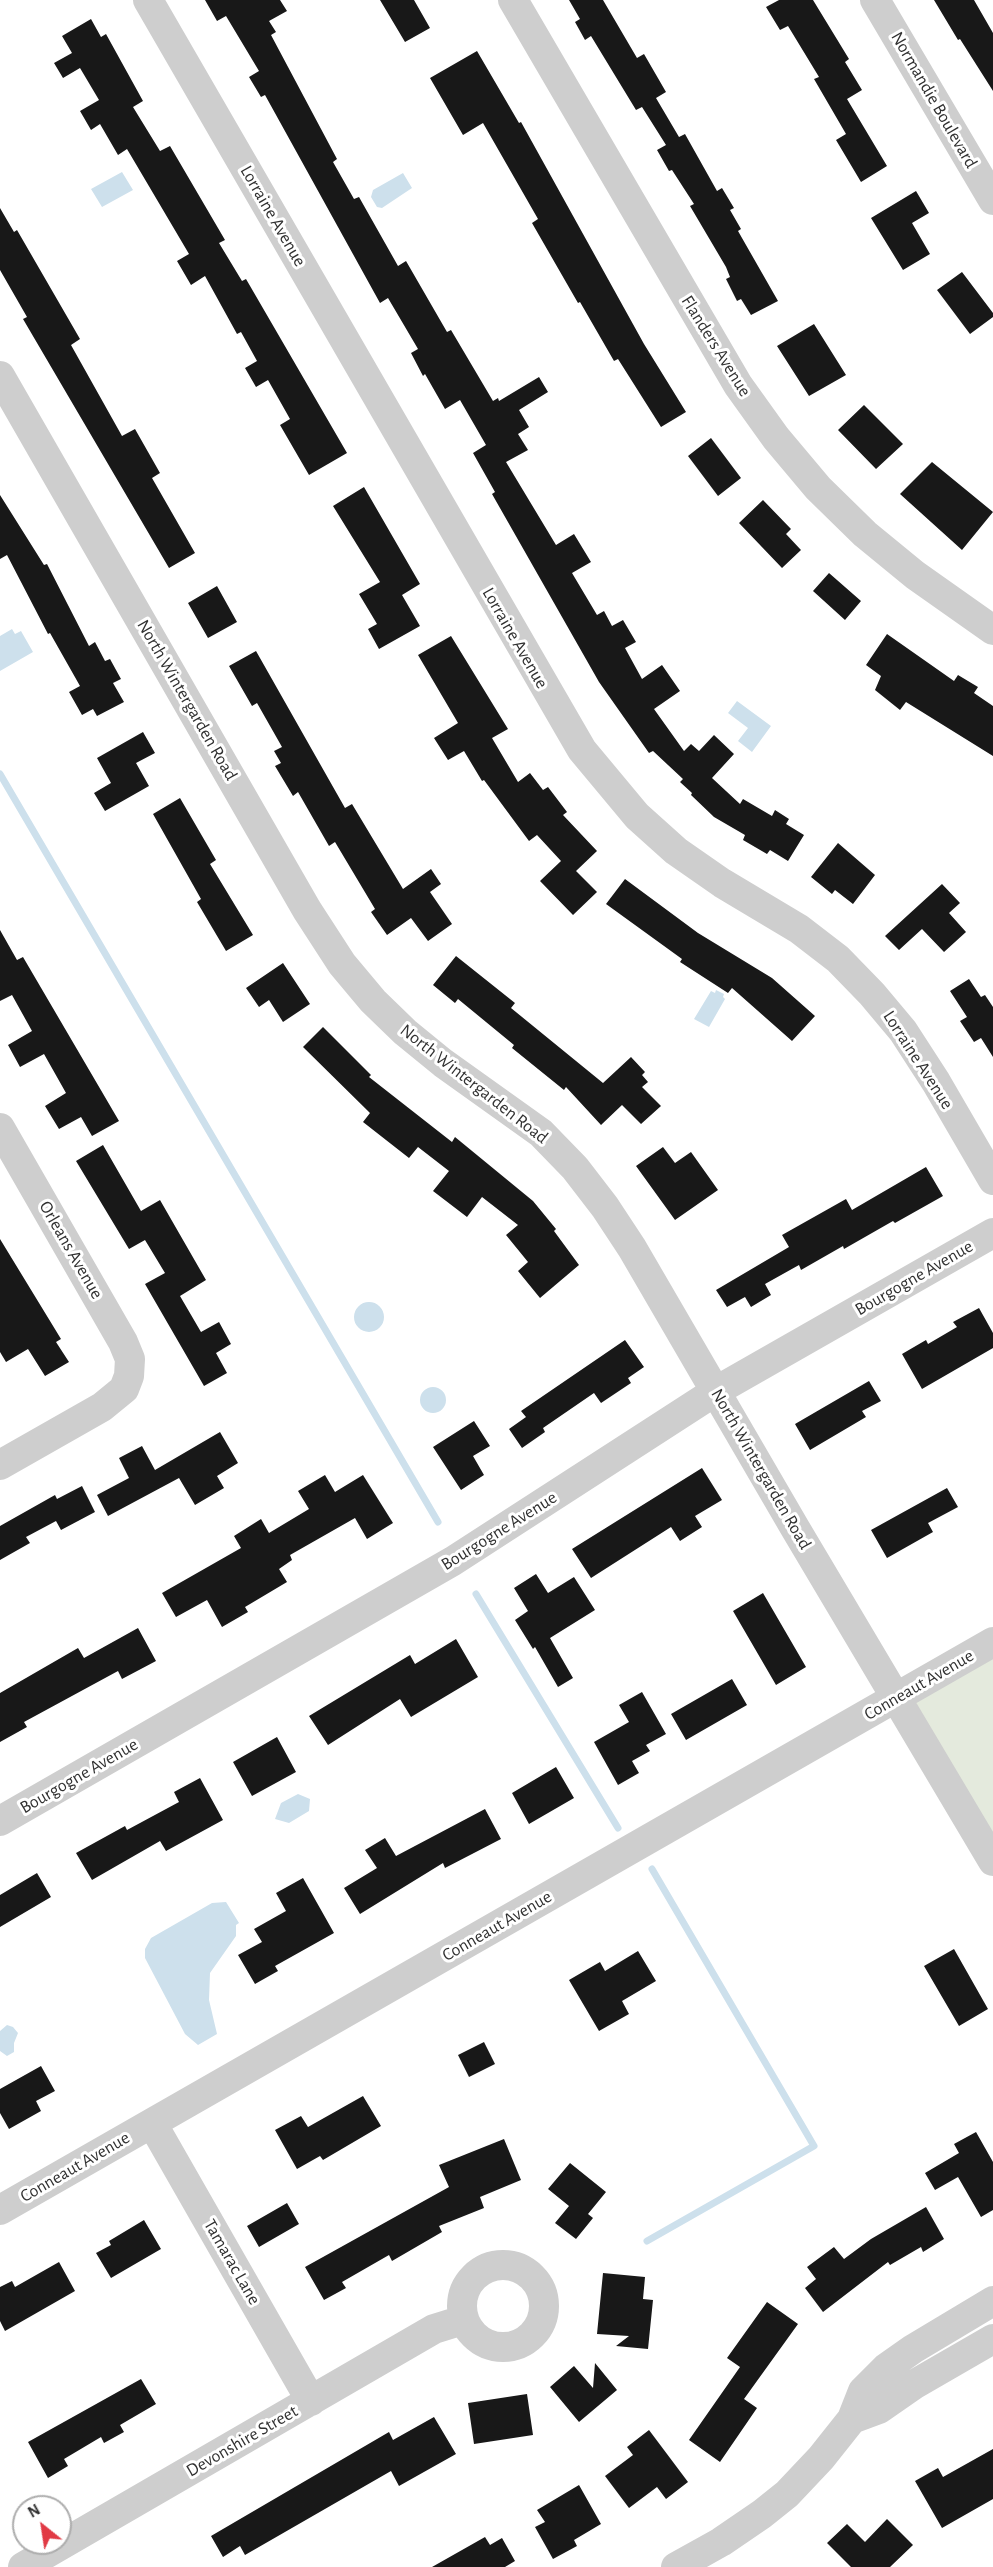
<!DOCTYPE html>
<html>
<head>
<meta charset="utf-8">
<style>
  body { margin:0 }
  #map { position:relative; width:993px; height:2567px; overflow:hidden; background:#fff; font-family:"Alegreya Sans",sans-serif }
  canvas { display:block }
  .north { position:absolute; left:12px; top:2495px; width:60px; height:60px; box-sizing:border-box; background:#fff; border:2px solid #adadad; border-radius:50%; rotate:330deg; font-size:16px; font-weight:700; line-height:24px; text-align:center; color:#313131 }
  .north::after { content:''; display:block; margin:auto; width:21px; height:27px; background:#e13a45; clip-path:polygon(50% 0,100% 100%,50% 72%,0 100%) }
</style>
</head>
<body>
<div id="map">
<canvas width="993" height="2567"></canvas>
<div class="north">N</div>
</div>
<script>
const ctx = document.querySelector('canvas').getContext('2d');
ctx.lineJoin = 'round';
function fillPath(path, color) {
  ctx.fillStyle = color;
  ctx.fill(path, 'evenodd');
}
function poly(rows) {
  const path = new Path2D();
  for (const r of rows) {
    if (r.length === 3) {
      path.moveTo(r[0] + r[2], r[1]);
      path.arc(r[0], r[1], r[2], 0, 2 * Math.PI);
      continue;
    }
    path.moveTo(r[0], r[1]);
    for (let i = 2; i < r.length; i += 2) path.lineTo(r[i], r[i + 1]);
  }
  return path;
}
function strokePath(path, color, width, dash) {
  ctx.strokeStyle = color;
  ctx.lineWidth = width;
  ctx.lineCap = dash ? 'butt' : 'round';
  ctx.setLineDash(dash || []);
  ctx.stroke(path);
}
function write(font, color, halo, rows, align = 'center') {
  ctx.font = font + ' "Alegreya Sans",sans-serif';
  ctx.lineWidth = 6;
  ctx.setLineDash([]);
  ctx.textBaseline = 'middle';
  ctx.strokeStyle = halo;
  ctx.fillStyle = color;
  for (const [text, x, y, turn = 0] of rows) {
    ctx.save();
    ctx.translate(x, y);
    ctx.rotate((+turn || 0) * Math.PI / 180);
    ctx.textAlign = isNaN(turn) ? turn : align;
    if (halo) ctx.strokeText(text, 0, 0);
    ctx.fillText(text, 0, 0);
    ctx.restore();
  }
}
fillPath(poly([
  [993,1642,993,1861,895,1699]
]), '#e4eadd');
fillPath(poly([
  [122,172,133,190,102,207,91,189],
  [403,173,412,188,382,208,377,207,371,197,373,190],
  [12,629,15,634,21,631,33,652,0,671,0,636],
  [737,701,771,726,752,752,738,741,748,728,728,713],
  [716,990,724,994,723,997,725,999,709,1027,694,1019,711,991,715,993],
  [369,1317,15],
  [433,1400,13],
  [298,1794,310,1799,309,1811,289,1823,275,1819,281,1803],
  [226,1902,239,1923,236,1925,236,1936,210,1973,209,2000,217,2034,198,2045,185,2034,145,1958,145,1949,151,1938,212,1903],
  [7,2025,13,2027,18,2033,14,2043,14,2052,7,2056,0,2051,0,2031]
]), '#cde0ec');
strokePath(poly([
  [0,774,438,1522],
  [476,1594,618,1828],
  [647,2241,814,2146,652,1869]
]), '#cde0ec', 7);
fillPath(poly([
  [205,0,280,0,287,11,269,21,276,32,271,35,337,159,333,162,354,199,359,197,398,266,406,261,447,332,451,330,493,401,498,398,499,401,539,377,548,392,519,410,529,427,518,434,528,450,506,462,556,545,574,534,591,562,572,573,597,615,604,611,612,626,623,620,636,642,625,648,642,679,662,665,680,691,654,709,684,751,691,744,699,751,714,735,734,754,712,778,740,804,743,799,772,816,775,810,789,819,786,824,804,835,788,861,770,850,767,854,743,840,745,835,714,817,691,795,692,793,680,782,683,779,653,751,649,753,599,682,492,494,495,492,473,453,486,445,460,400,445,409,425,374,423,376,411,353,418,349,388,298,380,303,265,95,261,97,249,77,259,71,226,16,217,21],
  [380,0,414,0,430,28,405,42],
  [569,0,603,0,637,58,644,54,666,92,656,98,679,137,685,134,717,191,722,188,734,208,730,210,741,229,738,231,778,301,751,315,741,299,737,301,726,279,730,277,726,267,690,206,694,204,672,170,669,171,657,150,666,145,642,107,636,110,591,36,585,40,575,22,580,19],
  [779,0,813,0,849,59,845,62,862,90,847,99,887,166,861,182,836,140,846,134,814,79,819,77,788,26,780,30,766,7],
  [934,0,974,0,993,33,993,91,960,39,958,40],
  [91,19,101,37,106,34,143,101,133,107,160,151,170,146,225,240,219,243,242,281,246,279,347,453,309,475,280,425,290,419,268,380,256,387,245,368,257,361,241,332,237,334,205,276,191,285,177,261,189,254,127,149,118,155,100,124,91,130,80,111,99,100,80,68,63,78,54,63,72,53,62,36],
  [477,51,519,123,521,122,644,344,686,412,661,427,618,359,614,361,580,302,578,303,532,223,538,219,483,123,463,135,430,78],
  [916,191,929,213,912,223,930,254,903,270,871,218],
  [0,208,14,232,17,230,80,339,71,345,122,436,135,429,160,473,152,478,195,553,169,568,23,319,27,317,0,270],
  [962,272,993,313,993,317,970,334,937,290],
  [814,324,846,375,809,396,777,346],
  [864,405,903,444,876,469,838,430],
  [711,438,741,478,718,496,688,456],
  [932,462,993,512,962,550,900,494],
  [364,487,420,584,402,595,420,626,379,649,368,629,377,624,359,594,380,582,333,506],
  [0,495,44,565,47,564,89,646,95,642,105,661,110,659,121,679,113,683,124,702,97,716,93,709,82,715,69,692,80,686,50,633,48,634,7,555,0,559],
  [763,500,791,529,786,534,801,550,782,568,739,523],
  [829,573,861,601,845,620,813,591],
  [217,586,237,622,208,638,188,603],
  [887,634,954,681,958,675,978,687,974,693,993,706,993,756,906,702,900,710,875,690,881,676,866,665],
  [451,636,508,729,492,738,518,782,530,773,543,790,548,787,567,812,563,815,597,851,576,871,597,892,573,915,540,881,561,861,537,835,529,841,484,780,482,781,464,751,448,760,434,738,458,723,418,655],
  [256,651,345,808,352,804,403,889,431,869,441,884,430,892,452,924,428,941,411,918,387,935,371,912,375,909,335,842,329,846,298,792,293,796,275,766,281,763,274,751,282,747,257,703,252,706,229,666],
  [143,732,155,753,136,763,149,786,105,811,94,793,111,783,97,758],
  [180,798,216,860,210,864,253,935,226,951,197,902,201,899,153,814],
  [838,843,875,875,853,904,835,890,832,894,811,877],
  [625,879,698,933,772,978,815,1016,792,1041,732,988,728,993,680,962,682,959,606,904],
  [942,884,960,903,949,913,966,932,944,952,922,929,899,950,885,936],
  [0,930,17,960,23,957,119,1121,92,1136,81,1117,59,1129,45,1106,66,1093,44,1054,20,1067,8,1045,32,1031,12,995,0,1001],
  [456,956,515,1003,511,1008,603,1083,631,1057,645,1072,642,1075,648,1082,642,1087,661,1106,641,1124,622,1105,601,1125,566,1087,564,1090,512,1048,514,1045,458,999,455,1003,433,985],
  [283,963,310,1004,283,1022,269,1000,259,1007,246,988],
  [969,979,981,997,985,995,993,1007,993,1057,981,1038,974,1042,960,1021,967,1017,950,991],
  [323,1027,371,1075,369,1077,452,1142,455,1137,533,1201,556,1229,554,1231,579,1265,540,1298,518,1271,528,1262,506,1235,518,1225,482,1197,467,1217,433,1191,449,1171,418,1147,409,1158,363,1122,370,1113,303,1047],
  [103,1145,141,1211,160,1200,206,1280,180,1296,201,1332,219,1322,231,1344,216,1353,227,1373,204,1386,145,1284,165,1273,145,1240,129,1249,76,1161],
  [663,1147,675,1163,691,1152,718,1190,675,1220,636,1166],
  [926,1167,943,1196,895,1223,893,1221,844,1249,843,1246,801,1270,799,1265,765,1284,771,1295,751,1307,745,1297,727,1307,716,1290,789,1247,782,1235,846,1199,852,1210],
  [0,1239,61,1339,56,1342,69,1362,45,1376,28,1349,6,1362,0,1352],
  [979,1308,993,1333,993,1348,922,1389,902,1354,926,1340,928,1344,957,1327,953,1322],
  [625,1340,644,1367,628,1378,631,1383,601,1403,594,1393,543,1428,545,1432,522,1448,509,1429,526,1417,521,1411],
  [869,1381,881,1401,862,1411,866,1417,810,1450,795,1424],
  [474,1421,490,1446,473,1456,484,1475,461,1490,433,1447],
  [220,1432,238,1463,217,1476,224,1488,195,1505,179,1478,108,1516,97,1495,129,1478,119,1458,142,1446,155,1470],
  [702,1468,722,1500,695,1516,702,1527,680,1541,671,1527,591,1578,572,1549],
  [325,1475,335,1492,363,1475,393,1523,367,1539,355,1518,290,1555,292,1560,279,1569,287,1582,245,1607,248,1612,222,1627,207,1600,176,1617,162,1593,241,1548,234,1536,261,1519,269,1533,309,1509,298,1491],
  [82,1486,95,1512,61,1530,56,1521,26,1537,30,1543,0,1560,0,1526,55,1495,57,1499],
  [947,1488,958,1507,928,1523,933,1532,887,1558,871,1530],
  [536,1574,548,1593,574,1577,595,1610,550,1638,573,1678,558,1687,535,1647,533,1649,515,1620,528,1611,514,1588],
  [763,1593,806,1667,776,1685,733,1611],
  [138,1628,156,1661,122,1679,118,1671,24,1722,27,1727,0,1742,0,1693,78,1648,84,1658],
  [456,1639,478,1677,411,1717,400,1699,328,1745,309,1716,410,1655,415,1664],
  [732,1679,747,1705,686,1740,671,1714],
  [642,1692,666,1734,646,1745,650,1751,632,1761,639,1773,618,1785,594,1742,629,1722,619,1705],
  [277,1737,296,1772,252,1796,233,1762],
  [556,1767,574,1798,529,1824,512,1793],
  [200,1778,223,1820,166,1851,160,1841,92,1880,76,1853,125,1826,127,1830,179,1802,174,1792],
  [485,1809,501,1839,445,1868,443,1863,360,1914,344,1888,377,1868,365,1850,385,1838,396,1856],
  [37,1873,51,1897,0,1927,0,1895],
  [303,1878,334,1933,275,1966,278,1971,255,1984,238,1955,262,1942,254,1929,286,1911,276,1893],
  [954,1949,988,2009,959,2026,924,1966],
  [638,1951,656,1981,622,2001,629,2014,599,2031,569,1980,600,1962,605,1971],
  [484,2042,495,2064,469,2077,458,2055],
  [41,2066,55,2091,36,2101,41,2111,9,2129,0,2113,0,2089],
  [363,2096,381,2126,323,2160,320,2156,297,2169,275,2130,301,2116,308,2127],
  [976,2132,993,2162,993,2210,981,2217,958,2177,935,2190,925,2173,959,2153,954,2144],
  [504,2139,521,2180,480,2197,484,2208,439,2226,442,2232,392,2261,389,2255,342,2282,346,2288,324,2300,305,2267,449,2187,439,2165],
  [570,2163,606,2192,588,2214,593,2218,576,2239,555,2223,569,2206,548,2189],
  [287,2203,299,2224,259,2247,247,2226],
  [926,2207,944,2239,923,2252,921,2247,890,2265,888,2262,823,2312,805,2288,816,2279,807,2267,834,2247,844,2259,871,2239],
  [144,2220,161,2249,111,2278,96,2253,111,2245,109,2241],
  [59,2262,75,2291,5,2331,0,2321,0,2287,12,2281,15,2287],
  [603,2273,645,2277,643,2299,653,2300,648,2349,616,2346,629,2336,597,2334],
  [767,2302,798,2324,744,2399,757,2408,720,2462,689,2440,740,2367,727,2358],
  [595,2363,617,2390,579,2422,550,2387,574,2366,593,2388],
  [141,2379,156,2404,120,2425,124,2432,104,2443,101,2437,64,2459,68,2466,48,2478,28,2442],
  [527,2394,533,2435,474,2444,468,2403],
  [434,2417,456,2454,399,2486,391,2471,245,2555,240,2546,223,2557,211,2536,389,2432,393,2440],
  [649,2430,688,2482,666,2499,657,2487,629,2508,605,2476,633,2455,627,2447],
  [993,2449,993,2499,942,2528,915,2481,938,2468,943,2477],
  [579,2485,601,2524,574,2540,577,2546,553,2559,535,2527,545,2522,537,2510],
  [887,2519,913,2545,890,2567,851,2567,827,2543,847,2524,865,2542],
  [485,2537,490,2545,502,2538,515,2561,505,2567,432,2567]
]), '#181818');
strokePath(poly([
  [148,0,582,750,637,816,676,851,722,883,799,929,838,959,872,994,903,1031,936,1082,993,1180],
  [513,0,738,385,776,438,818,488,865,534,915,575,993,630],
  [875,0,993,200],
  [0,376,307,910,342,964,373,1001,405,1032,443,1063,541,1133,575,1168,605,1207,632,1248,795,1528,993,1861],
  [0,1128,123,1342,130,1359,129,1376,124,1389,102,1407,0,1465],
  [0,1821,453,1561,716,1391,993,1233],
  [152,2123,311,2401],
  [0,2210,993,1642],
  [503,2306,41],
  [852,2419,879,2409,915,2384,993,2339],
  [23,2567,434,2329,463,2320],
  [676,2567,721,2542,762,2514,787,2494,821,2458,852,2419,863,2391,886,2368,913,2349,993,2301]
]), '#cecece', 30);
write('18px', '#313131', '#fff', [
  ["Normandie Boulevard",934,100,60],
  ["Lorraine Avenue",273,216,60],
  ["Flanders Avenue",716,346,58],
  ["Lorraine Avenue",515,638,60],
  ["North Wintergarden Road",187,700,60],
  ["Lorraine Avenue",918,1060,57],
  ["North Wintergarden Road",474,1084,38],
  ["Orleans Avenue",71,1250,60],
  ["Bourgogne Avenue",914,1278,-30],
  ["North Wintergarden Road",761,1469,60],
  ["Bourgogne Avenue",499,1531,-32],
  ["Conneaut Avenue",919,1685,-30],
  ["Bourgogne Avenue",79,1776,-30],
  ["Conneaut Avenue",497,1926,-30],
  ["Conneaut Avenue",75,2167,-30],
  ["Tamarac Lane",232,2262,60],
  ["Devonshire Street",242,2441,-30]
]);
</script>
</body>
</html>
